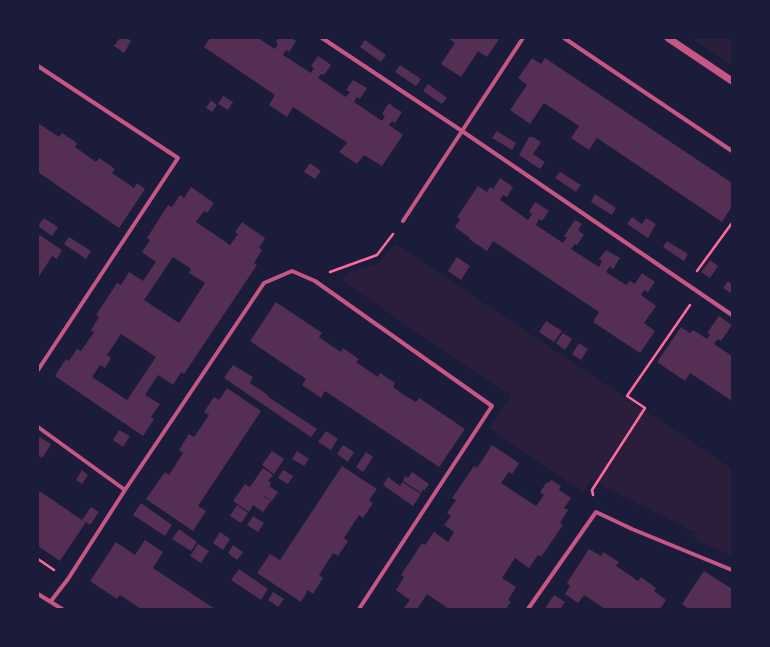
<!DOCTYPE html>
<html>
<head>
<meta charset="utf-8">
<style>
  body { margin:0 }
  #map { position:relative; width:770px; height:647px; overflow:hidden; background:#1b1b3a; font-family:Barlow,sans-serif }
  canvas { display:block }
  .frame { position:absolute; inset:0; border:39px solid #1b1b3a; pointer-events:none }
</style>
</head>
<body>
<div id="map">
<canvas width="770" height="647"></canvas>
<div class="frame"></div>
</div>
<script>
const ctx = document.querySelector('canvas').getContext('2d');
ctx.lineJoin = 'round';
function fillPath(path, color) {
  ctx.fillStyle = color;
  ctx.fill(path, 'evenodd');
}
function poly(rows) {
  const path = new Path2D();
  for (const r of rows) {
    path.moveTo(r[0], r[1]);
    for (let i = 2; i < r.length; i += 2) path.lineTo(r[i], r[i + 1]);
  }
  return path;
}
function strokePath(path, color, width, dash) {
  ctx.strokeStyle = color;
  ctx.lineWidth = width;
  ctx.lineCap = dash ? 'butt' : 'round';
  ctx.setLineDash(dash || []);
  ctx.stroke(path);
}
fillPath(poly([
  [691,38,732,38,732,65],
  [395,244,732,469,732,556,694,539,695,532,590,480,583,493,490,428,511,396,342,281,347,273,377,265]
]), '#2a1e3b');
fillPath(poly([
  [120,38,127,38,131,41,124,53,114,46],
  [210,38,258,38,275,49,278,44,276,42,278,38,291,38,296,41,289,52,286,50,283,55,311,73,314,68,311,66,318,56,324,60,331,65,324,75,321,74,318,78,346,97,350,92,346,90,353,80,367,88,360,99,357,97,354,102,382,121,385,116,382,114,389,103,395,108,402,112,395,123,392,121,389,125,403,135,382,166,364,155,357,164,339,152,347,143,346,142,293,107,287,117,269,105,275,95,204,47],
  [448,38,500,38,487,57,478,51,461,77,441,64,455,43],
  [365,40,386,55,381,62,360,47],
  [532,58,541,64,545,58,732,183,732,206,722,222,597,138,589,150,571,138,579,126,544,103,530,124,510,110,527,85,518,78],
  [400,65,421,79,416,86,395,72],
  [428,84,447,98,442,104,423,91],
  [223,96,233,102,228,110,218,104],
  [211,100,217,105,212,112,206,108],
  [38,123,59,137,62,133,77,143,75,147,96,162,99,158,115,169,112,173,134,188,137,183,145,189,119,228,38,172],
  [497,131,516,143,512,150,492,138],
  [529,137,533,137,541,142,533,154,545,162,540,169,519,155],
  [310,163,321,171,315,179,304,172],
  [560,172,581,185,576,192,555,178],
  [500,178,513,187,507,197,503,195,500,200,528,220,532,214,529,212,535,202,549,211,542,221,539,219,536,225,563,243,567,238,564,236,575,220,582,224,578,230,584,235,577,245,575,244,571,249,599,267,602,261,599,259,606,250,620,258,613,269,610,266,606,272,626,285,630,281,635,284,642,273,655,282,648,292,644,290,641,295,656,306,644,323,655,331,640,353,593,322,599,312,493,241,487,251,469,239,470,238,455,227,460,219,457,217,478,186,487,192,490,187,493,189],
  [191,187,214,203,207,213,204,211,196,222,214,234,230,245,238,234,235,232,242,222,265,238,259,248,262,250,254,263,257,265,184,374,181,372,173,385,158,375,145,395,160,404,151,417,154,419,143,436,55,376,66,359,69,361,77,349,81,351,94,332,91,330,99,317,96,315,117,283,121,285,129,272,143,281,156,262,142,252,150,240,147,238,168,205,172,207,180,195,184,198],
  [173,257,190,268,191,269,189,273,205,283,179,323,144,300],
  [121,334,156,357,127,400,92,377,100,365,105,368,111,358,107,355],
  [595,194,616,208,612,215,591,202],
  [632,217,642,224,646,218,656,224,648,238,627,224],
  [44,218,58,227,52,236,38,226],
  [38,234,62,250,57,259,52,256,38,278],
  [69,237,91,251,86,259,64,244],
  [667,241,688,254,684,261,663,247],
  [457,257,470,266,461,280,448,271],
  [710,260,718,266,710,278,701,272],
  [728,281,732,284,732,294,723,288],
  [276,302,322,333,319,337,330,345,341,352,343,348,359,359,356,362,378,377,380,373,395,383,393,387,404,395,416,402,419,398,465,429,439,467,325,391,321,398,302,385,306,379,250,341],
  [719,316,732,325,721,341,718,339,714,344,732,356,732,401,690,373,685,381,657,362,681,327,690,333,693,330,707,339,710,334,707,333],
  [546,321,562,331,554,342,539,332],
  [563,333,572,339,565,350,556,343],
  [579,343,588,349,581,360,572,354],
  [233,365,253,377,250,383,268,395,267,396,317,429,311,437,224,378],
  [227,388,261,411,198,506,206,511,193,531,146,499,165,472,169,475,183,453,179,450,189,434,194,437,209,415,204,412,214,397,219,400],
  [119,430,130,436,123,447,113,440],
  [326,431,338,439,331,450,318,442],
  [38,436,51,444,42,458,38,455],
  [343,445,354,452,348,462,337,454],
  [492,445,519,463,512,474,509,472,501,483,536,506,544,495,540,492,547,482,549,483,551,480,561,486,559,490,571,498,564,508,568,510,560,523,563,525,541,557,538,555,529,568,515,558,502,578,516,587,508,600,511,602,506,609,449,609,427,594,417,609,403,609,410,600,396,590,404,577,401,575,422,543,425,545,434,532,448,542,454,532,444,525,451,516,447,513,456,500,452,498,474,466,477,468],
  [272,451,284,459,274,474,262,465],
  [297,451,309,459,304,466,292,459],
  [366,452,373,457,363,472,356,467],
  [342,466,377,489,369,500,373,503,363,518,359,515,344,538,348,541,338,556,333,553,319,575,323,578,313,594,308,590,301,602,257,573,270,554,280,560],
  [263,468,273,475,268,481,271,483,269,486,278,492,272,501,263,495,263,496,271,501,263,512,253,505,249,512,233,501,245,484,250,487],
  [82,470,88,475,82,484,76,480],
  [283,470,293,476,288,484,278,478],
  [412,472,429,484,424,491,423,489,421,493,403,481,405,476,408,478],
  [388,477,400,486,402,482,421,494,413,506,383,485],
  [38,490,82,520,91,507,99,512,90,525,86,522,60,561,38,546],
  [141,503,172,525,165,536,133,515],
  [237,505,248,513,241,523,230,516],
  [253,516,264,523,258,532,247,525],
  [179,529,197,542,191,551,172,539],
  [220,532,230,539,223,550,213,543],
  [145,540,163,552,153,568,215,609,141,609,120,595,117,599,90,581,116,542,135,555],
  [198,544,209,551,201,563,190,556],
  [233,545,243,552,237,560,228,553],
  [589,549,601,556,603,552,619,562,616,566,628,574,638,581,641,577,656,588,654,591,666,600,660,609,605,609,584,595,578,603,565,594,570,586,567,583],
  [239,569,268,589,261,600,231,580],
  [704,571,732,589,732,609,689,609,682,604],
  [273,592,284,599,278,607,268,600],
  [554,595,565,602,560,609,548,609,546,607]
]), '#542f53');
strokePath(poly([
  [697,271,732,223],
  [330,272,377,255,393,234],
  [593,495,592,490,645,408,627,396,690,305],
  [38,559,54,570]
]), '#ff6b9d', 2.5);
strokePath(poly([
  [322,38,462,131,732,315],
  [564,38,732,151],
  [38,66,178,158,38,370],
  [403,221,523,38],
  [38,427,125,490,264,283,292,271,315,281,492,406,359,609],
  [38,594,62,609],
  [51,601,68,579,125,490],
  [528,609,596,512,632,529,732,570]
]), '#c65784', 4);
strokePath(poly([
  [668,38,732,81]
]), '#c65784', 7);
</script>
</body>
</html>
